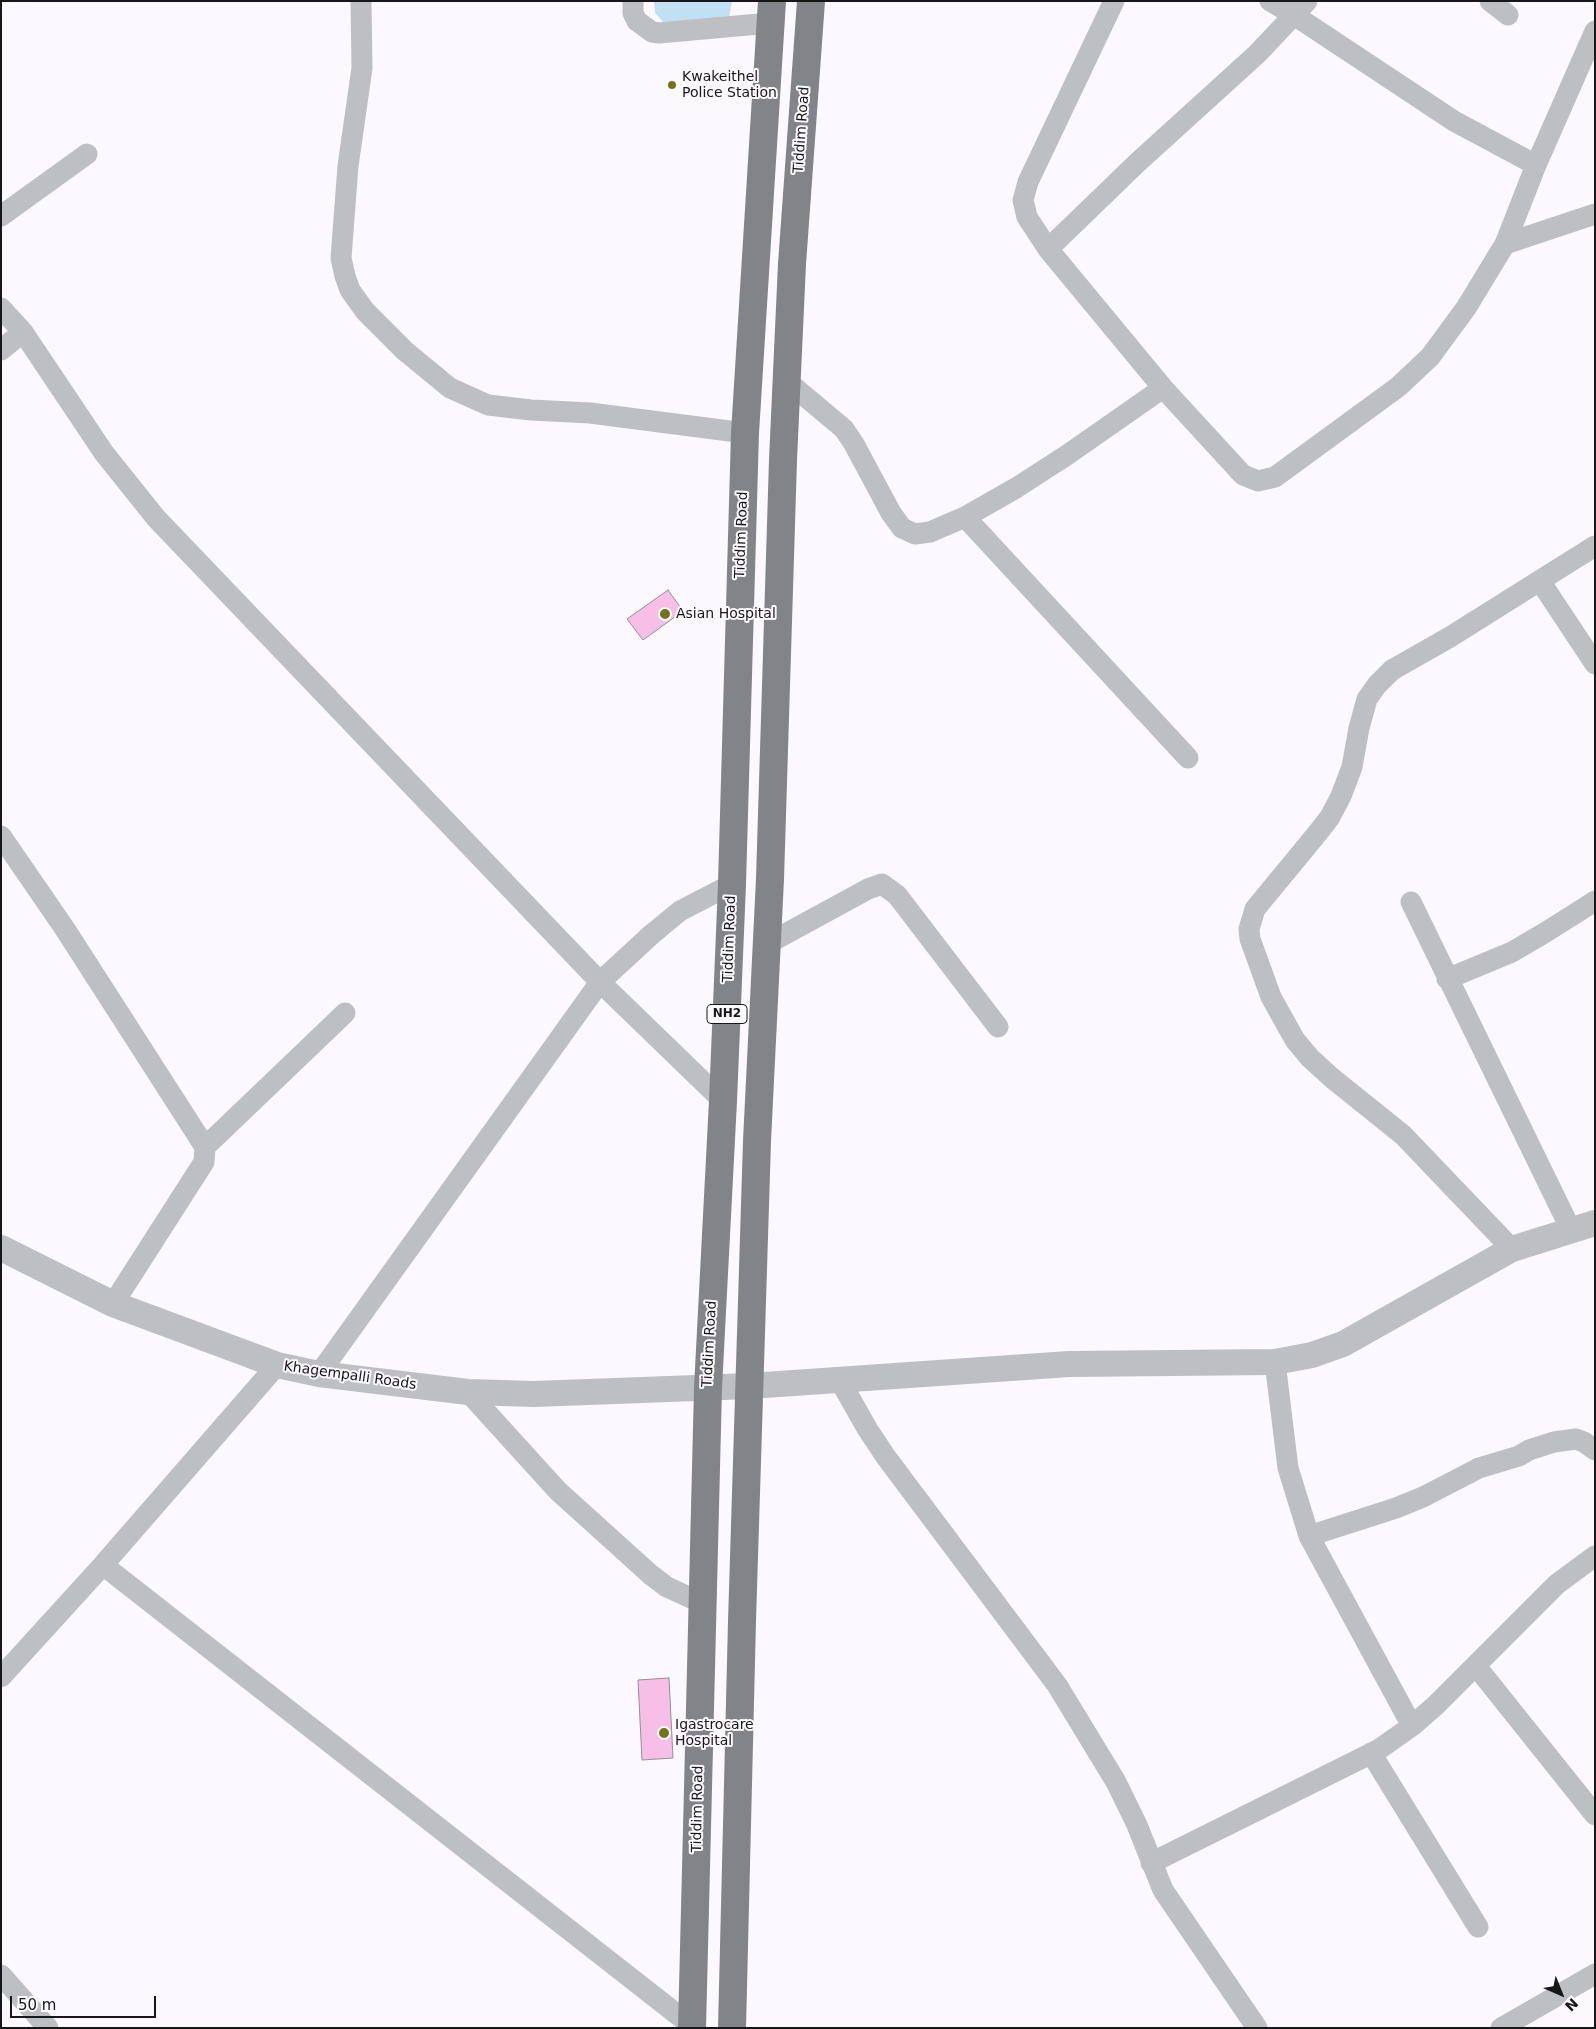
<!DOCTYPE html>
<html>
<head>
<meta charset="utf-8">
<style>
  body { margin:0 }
  #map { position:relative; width:1596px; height:2029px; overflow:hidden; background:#fbf9fe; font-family:"DejaVu Sans",sans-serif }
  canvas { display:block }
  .frame { position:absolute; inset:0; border:2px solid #171619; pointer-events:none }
  .north { position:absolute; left:1536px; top:1969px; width:50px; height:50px; -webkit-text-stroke:4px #fbf9fe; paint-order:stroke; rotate:136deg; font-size:14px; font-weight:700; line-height:20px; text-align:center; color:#171619 }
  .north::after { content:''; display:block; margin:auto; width:18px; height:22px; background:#171619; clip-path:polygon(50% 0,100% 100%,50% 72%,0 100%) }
  .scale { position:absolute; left:10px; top:1996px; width:146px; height:22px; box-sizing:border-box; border:2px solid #171619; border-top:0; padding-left:6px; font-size:15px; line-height:18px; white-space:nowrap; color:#171619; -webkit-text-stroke:4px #fbf9fe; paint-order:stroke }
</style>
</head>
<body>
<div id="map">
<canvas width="1596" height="2029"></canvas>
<div class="frame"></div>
<div class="north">N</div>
<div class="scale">50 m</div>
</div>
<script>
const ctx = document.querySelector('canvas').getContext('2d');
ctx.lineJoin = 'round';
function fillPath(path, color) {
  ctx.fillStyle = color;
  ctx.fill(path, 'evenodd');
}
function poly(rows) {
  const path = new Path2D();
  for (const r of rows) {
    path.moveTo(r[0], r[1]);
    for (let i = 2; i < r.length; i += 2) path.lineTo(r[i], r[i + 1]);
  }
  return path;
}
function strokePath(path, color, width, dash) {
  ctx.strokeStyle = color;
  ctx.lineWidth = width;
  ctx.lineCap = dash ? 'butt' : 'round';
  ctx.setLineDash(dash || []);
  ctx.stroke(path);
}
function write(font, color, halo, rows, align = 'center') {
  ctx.font = font + ' "DejaVu Sans",sans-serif';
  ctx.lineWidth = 4;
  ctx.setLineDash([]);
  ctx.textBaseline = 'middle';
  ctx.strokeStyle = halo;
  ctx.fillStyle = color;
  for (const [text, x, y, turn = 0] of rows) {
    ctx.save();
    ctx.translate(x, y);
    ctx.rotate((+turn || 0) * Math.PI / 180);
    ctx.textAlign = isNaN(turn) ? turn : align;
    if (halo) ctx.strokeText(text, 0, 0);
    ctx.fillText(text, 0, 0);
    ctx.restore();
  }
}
fillPath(poly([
  [654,1,732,1,729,18,666,25,655,13]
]), '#c1e0f4');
const building = poly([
  [668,590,683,611,643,640,627,619,668,590],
  [669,1678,673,1758,642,1760,638,1680,669,1678]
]);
fillPath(building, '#f7bee8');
strokePath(building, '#958f93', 1);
strokePath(poly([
  [361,1,362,68,348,166,341,258,345,276,350,290,365,311,405,351,450,388,488,405,531,410,590,413,745,433],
  [633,1,633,13,637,21,652,32,659,33,770,23],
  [1114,1,1028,182,1023,200,1027,217,1048,249,1163,388,1243,475,1258,481,1275,477,1398,387,1430,357,1466,308,1505,244,1536,165,1595,31],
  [1270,1,1294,15,1454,121,1536,165],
  [1490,1,1508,15],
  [1,216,87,154],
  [1505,244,1595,214],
  [1048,249,1137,163,1257,54,1307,1],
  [1,308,23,332,104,453,156,518,600,982,723,1101],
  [1,350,23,332],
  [788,382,844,429,854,444,891,513,902,528,915,534,930,532,965,517,1016,488,1067,455,1163,388],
  [965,517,1188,758],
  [1540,581,1595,664],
  [1,836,65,929,205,1147,204,1162,113,1304],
  [1411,902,1571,1230],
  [767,944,868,889,882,884,897,895,998,1027],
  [1447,979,1512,952,1546,932,1595,901],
  [205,1147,345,1013],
  [1512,1249,1403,1135,1332,1078,1310,1058,1295,1040,1271,997,1250,939,1249,929,1255,909,1316,835,1330,817,1341,796,1352,767,1359,728,1367,699,1377,685,1392,670,1450,637,1595,546],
  [1275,1362,1288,1468,1309,1536,1412,1726],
  [319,1374,600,982,652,934,680,911,732,884],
  [839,1379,868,1430,886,1457,1057,1685,1116,1782,1137,1825,1163,1890,1257,2028],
  [468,1392,558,1491,651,1575,667,1587,702,1603],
  [1309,1536,1396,1508,1423,1497,1479,1468,1519,1456,1529,1450,1554,1442,1576,1439,1584,1442,1595,1450],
  [103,1565,692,2026],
  [1476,1666,1595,1815],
  [1,1677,103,1565,277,1365],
  [1371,1753,1478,1927],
  [1151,1863,1378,1750,1412,1726,1436,1705,1557,1584,1595,1556],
  [1,1975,48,2028],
  [1501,2028,1595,1974]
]), '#bebfc2', 21);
strokePath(poly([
  [1,1248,113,1304,277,1365,319,1374,468,1392,534,1394,750,1386,1069,1364,1275,1362,1312,1355,1343,1344,1512,1249,1595,1223]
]), '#bebfc2', 26);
strokePath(poly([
  [692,2028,708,1388,723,1101,732,884,745,433,772,1],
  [732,2028,742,1621,757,1141,770,879,783,460,792,264,811,1]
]), '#82848a', 28);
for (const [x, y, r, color] of [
  [672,85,5,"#737317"],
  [665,614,6,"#737317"],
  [664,1733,6,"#737317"]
]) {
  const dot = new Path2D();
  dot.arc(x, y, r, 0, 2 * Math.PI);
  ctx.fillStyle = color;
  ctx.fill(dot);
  strokePath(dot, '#fbf9fe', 2);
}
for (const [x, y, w] of [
  [727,1014,40]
]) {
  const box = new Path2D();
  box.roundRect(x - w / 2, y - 9.5, w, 19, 4);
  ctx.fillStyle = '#fbf9fe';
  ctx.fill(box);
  strokePath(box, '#171619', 1);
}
write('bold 12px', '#171619', null, [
  ["NH2",727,1014]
]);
write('14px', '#171619', '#fbf9fe', [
  ["Kwakeithel",682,77],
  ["Police Station",682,93],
  ["Asian Hospital",676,614],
  ["Igastrocare",675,1725],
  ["Hospital",675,1741]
], 'left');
write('14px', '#171619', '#fbf9fe', [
  ["Tiddim Road",802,130,-86],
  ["Tiddim Road",742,535,-88],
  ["Tiddim Road",730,939,-88],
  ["Tiddim Road",710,1344,-87],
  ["Khagempalli Roads",350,1376,8],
  ["Tiddim Road",698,1809,-89]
]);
</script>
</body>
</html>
